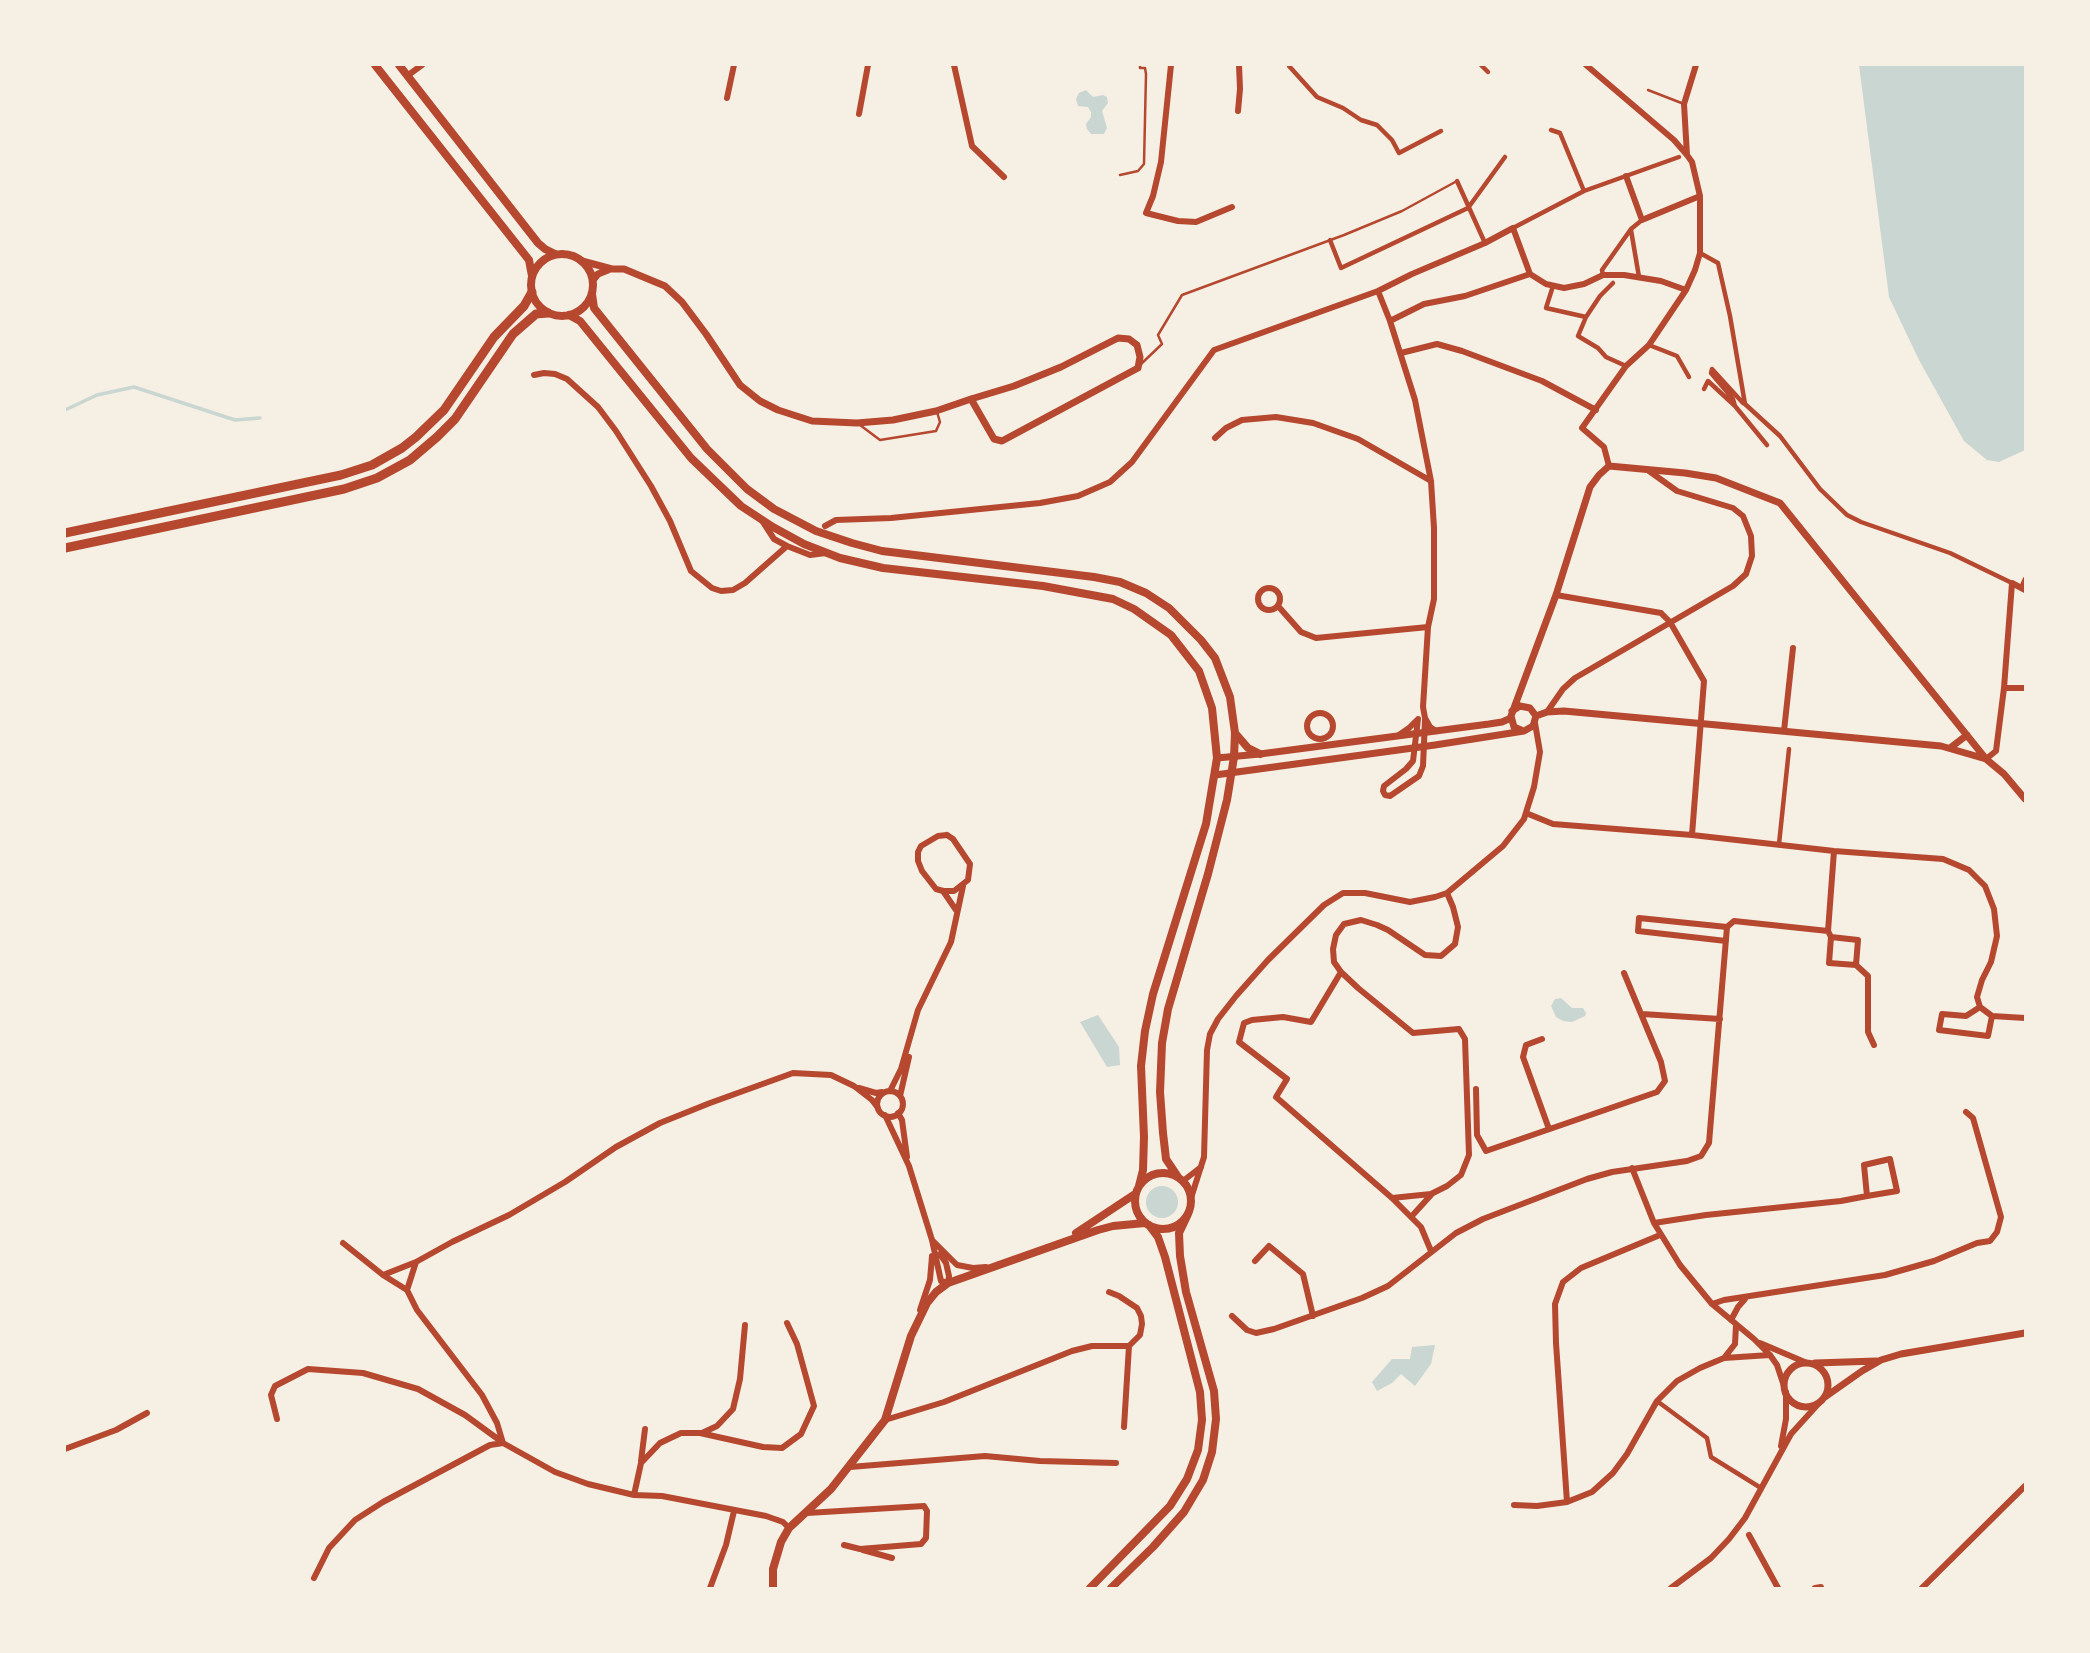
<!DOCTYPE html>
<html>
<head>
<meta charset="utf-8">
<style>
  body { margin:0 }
  #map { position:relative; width:2090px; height:1653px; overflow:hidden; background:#f6efe4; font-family:"DejaVu Sans",sans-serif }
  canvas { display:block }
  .frame { position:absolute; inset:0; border:66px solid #f6efe4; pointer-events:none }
</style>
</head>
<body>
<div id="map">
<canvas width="2090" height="1653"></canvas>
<div class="frame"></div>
</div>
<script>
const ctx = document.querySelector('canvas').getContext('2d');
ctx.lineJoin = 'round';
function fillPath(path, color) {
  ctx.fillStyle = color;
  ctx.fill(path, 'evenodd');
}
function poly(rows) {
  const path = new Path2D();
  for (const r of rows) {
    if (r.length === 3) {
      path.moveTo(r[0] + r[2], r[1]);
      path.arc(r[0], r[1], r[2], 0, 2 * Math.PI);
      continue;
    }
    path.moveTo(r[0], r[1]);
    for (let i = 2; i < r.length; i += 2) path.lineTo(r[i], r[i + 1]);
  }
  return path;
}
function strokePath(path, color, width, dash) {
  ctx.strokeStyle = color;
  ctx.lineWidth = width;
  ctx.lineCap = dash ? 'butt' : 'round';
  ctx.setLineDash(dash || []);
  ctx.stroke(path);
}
fillPath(poly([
  [1859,65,2025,65,2025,450,1999,462,1987,460,1964,441,1919,360,1889,297],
  [1086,90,1093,97,1103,95,1107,97,1108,103,1102,111,1107,128,1104,134,1091,134,1087,129,1086,124,1091,117,1091,112,1088,107,1078,106,1076,99,1079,93],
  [1561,998,1572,1008,1583,1008,1586,1013,1585,1016,1572,1022,1563,1021,1556,1017,1551,1006,1555,999],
  [1098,1015,1119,1047,1120,1065,1107,1067,1080,1022],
  [1162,1202,16],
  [1435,1345,1431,1364,1415,1386,1401,1374,1392,1383,1377,1391,1372,1382,1392,1359,1410,1359,1412,1347]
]), '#c9d6d2');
strokePath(poly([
  [65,410,97,395,134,387,235,420,260,418]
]), '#c9d6d2', 3.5);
strokePath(poly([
  [1648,90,1684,104],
  [1120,175,1138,171,1144,164,1146,74,1145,68,1140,68,1140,65],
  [1140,365,1162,344,1158,335,1182,295,1344,235,1402,211,1457,181],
  [860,425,880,440,936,431,940,422,937,412]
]), '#b5482f', 2.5);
strokePath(poly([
  [1481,65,1488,72],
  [1289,66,1317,97,1343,108,1361,120,1377,125,1392,140,1399,153,1441,131],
  [1551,130,1560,133,1584,191],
  [1457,181,1485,243],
  [1513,228,1584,191,1679,157],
  [1631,230,1639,277],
  [1330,240,1341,268,1468,208,1505,157],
  [1700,253,1718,263,1730,316,1745,404,1780,436,1820,489,1847,515,1861,522,1950,553,2012,583],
  [1603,275,1602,270,1631,229,1642,220],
  [1613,283,1600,296,1586,317,1578,336,1598,348,1606,357,1626,366],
  [1553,286,1546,308,1586,317],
  [1649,345,1677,356,1689,377],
  [1704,389,1708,381,1735,406,1733,399,1711,373,1712,369,1743,403],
  [1735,406,1767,445],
  [2021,588,2025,579],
  [1779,844,1789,749],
  [1657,1401,1707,1438,1711,1457,1761,1488]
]), '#b5482f', 4.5);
strokePath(poly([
  [954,65,972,146,1004,177],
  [1171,65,1161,162,1153,196,1146,213,1178,221,1196,222,1232,207],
  [1586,65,1674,140,1687,155,1692,162,1700,196,1700,253,1695,270,1686,290,1649,345,1626,366,1582,428,1604,447,1609,466],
  [407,76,422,65],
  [727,98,734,65],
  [1238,111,1240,89,1239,65],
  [859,114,868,65],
  [1687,155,1684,104,1696,65],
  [1626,176,1642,220,1700,196],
  [1378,291,1390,321,1415,400,1431,481,1434,528,1434,599,1428,627,1423,707,1425,718,1430,727,1436,731],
  [1390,321,1424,304,1465,296,1530,274],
  [1401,353,1437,344,1462,351,1542,381,1596,410],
  [534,375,544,373,555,374,567,379,598,407,616,431,651,486,670,521,691,571,712,588,721,591,733,590,745,583,787,546],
  [1215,438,1226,428,1242,420,1276,417,1313,423,1358,439,1431,481],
  [763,522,774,539,787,546,810,555,826,553],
  [825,526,836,520,891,518,1040,503,1078,496,1110,482,1132,462,1214,350,1378,291,1412,274,1485,243,1513,228,1530,274,1546,284,1564,288,1584,284,1603,275,1624,275,1661,281,1686,290],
  [1269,599,11],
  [1556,595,1661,613,1670,622,1704,681,1692,835],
  [1278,606,1301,632,1316,638,1428,627],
  [2004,688,2025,688],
  [1547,712,1563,689,1575,678,1733,586,1746,574,1752,556,1751,536,1743,516,1733,508,1677,491,1649,471],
  [1320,726,13],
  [1418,719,1413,761,1406,769,1384,786,1383,791,1385,795,1390,796,1419,776,1423,766,1425,720],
  [1784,731,1793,648],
  [1399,735,1409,728,1416,721],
  [1986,759,1996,751,2004,688,2012,583,2025,590],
  [1526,813,1553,824,1692,835,1834,851,1943,859,1969,870,1985,886,1994,909,1997,936,1991,962,1982,980,1977,997,1980,1007,1992,1016,2025,1018],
  [947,835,953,839,970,864,968,880,954,891,943,891,936,889,922,871,918,861,918,852,921,846,938,836,947,835],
  [943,891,956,910],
  [1828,931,1831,937,1829,963,1856,965,1858,940,1831,937],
  [1726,941,1638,931,1639,918,1727,927],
  [1856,965,1868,976,1868,1032,1874,1045],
  [1341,972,1311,1022,1283,1017,1252,1020,1244,1023,1239,1042,1287,1079,1276,1097,1392,1198,1421,1227,1431,1251],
  [1980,1007,1966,1016,1942,1014,1939,1030,1988,1036,1992,1016],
  [1642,1014,1720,1019],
  [1542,1039,1526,1045,1523,1057,1549,1129],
  [859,1088,876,1093,882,1092],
  [1476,1089,1477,1135,1486,1151,1657,1092,1665,1081,1661,1062,1624,973],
  [890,1091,901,1069,918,1010,951,942,963,886],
  [890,1104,13],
  [900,1096,909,1057],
  [898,1113,902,1120,907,1157],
  [885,1115,909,1166,932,1240,941,1281,948,1283],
  [1632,1168,1654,1223,1680,1265,1712,1304,1754,1339,1770,1355,1777,1365,1784,1386],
  [1183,1181,1201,1167],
  [1191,1198,1204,1157,1207,1050,1210,1034,1218,1019,1236,996,1268,960,1324,905,1343,893,1365,893,1410,902,1435,897,1447,893,1503,846,1524,819,1534,787,1540,752,1535,723],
  [1392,1198,1431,1194,1447,1186,1461,1175,1469,1155,1465,1039,1459,1029,1413,1033,1358,988,1341,972,1334,962,1333,949,1336,935,1344,924,1361,920,1377,925,1388,930,1425,955,1441,956,1455,944,1458,927,1453,907,1447,893],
  [1411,1217,1431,1195],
  [1654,1223,1706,1215,1841,1201,1867,1196,1897,1191,1890,1159,1864,1165,1867,1196],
  [933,1241,957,1265,973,1268,986,1267],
  [343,1243,383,1275,416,1262],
  [940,1254,946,1263,949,1276,948,1283],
  [1255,1261,1269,1246,1303,1274,1313,1316],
  [383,1275,407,1290],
  [1109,1292,1119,1296,1137,1308,1141,1316,1142,1324,1140,1335,1129,1346],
  [1712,1304,1724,1300,1885,1275,1934,1261,1977,1243,1990,1241,1997,1232,2001,1217,1973,1118,1966,1112],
  [920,1310,930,1280,932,1256],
  [1232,1316,1247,1330,1256,1333,1274,1329,1362,1298,1388,1286,1456,1233,1483,1219,1587,1179,1612,1172,1687,1161,1701,1156,1709,1143,1727,927,1734,921,1828,931,1834,851],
  [1731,1320,1738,1307,1745,1299],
  [1760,1343,1807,1363],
  [1724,1358,1735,1344,1736,1325],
  [277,1419,271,1395,275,1386,308,1369,363,1373,418,1389,465,1415,502,1442],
  [885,1420,944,1402,1072,1351,1092,1346,1129,1346,1124,1427],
  [702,1433,717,1426,733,1409,740,1379,745,1325],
  [1781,1446,1786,1419,1786,1392],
  [65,1449,116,1430,147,1413],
  [641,1461,645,1429],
  [850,1467,985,1456,1040,1461,1116,1463],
  [634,1495,641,1463,660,1443,681,1433,700,1433,763,1447,782,1448,801,1434,814,1406,797,1344,787,1323],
  [1567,1502,1556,1343,1555,1304,1563,1282,1581,1268,1660,1235],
  [1514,1505,1537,1506,1567,1502,1592,1492,1613,1473,1627,1454,1657,1401,1677,1381,1700,1368,1724,1358,1770,1355],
  [807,1513,924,1506,927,1511,926,1538,921,1544,860,1549,844,1545],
  [789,1528,783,1522,766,1516,662,1496,634,1495,588,1484,555,1472,503,1443,497,1423,482,1395,417,1310,407,1290,416,1262,452,1242,509,1215,565,1182,616,1147,660,1123,710,1103,793,1073,831,1075,854,1086,872,1100,878,1108],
  [1749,1535,1778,1588],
  [863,1550,892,1558],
  [314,1578,329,1548,355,1520,383,1502,490,1445,503,1443],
  [710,1588,726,1545,734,1511],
  [1671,1588,1711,1558,1729,1539,1745,1518,1791,1434,1820,1402],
  [1815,1588,1821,1587],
  [1922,1588,2025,1486]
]), '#b5482f', 6);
strokePath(poly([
  [582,261,612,269,624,269,665,286,682,302,706,334,740,385,760,401,778,410,812,421,857,423,893,420,936,411,971,399,1014,386,1061,367,1118,338,1129,339,1137,345,1140,357,1138,368,1002,441,994,439,971,399],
  [593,280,598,274,608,270],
  [1536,716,1547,712,1564,711,1717,725,1941,746,1986,759],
  [1521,730,1514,727,1511,716,1556,595,1590,487,1599,475,1609,466,1685,473,1716,478,1780,503,1986,759,2004,774,2025,799],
  [1950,748,1967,735],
  [1217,758,1260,754,1489,724,1502,722,1511,718],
  [1215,775,1435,745,1524,731,1533,726,1536,716,1530,708,1520,706,1512,711],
  [1815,1363,1877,1361],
  [1806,1385,22],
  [1825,1397,1862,1371,1881,1360,1901,1354,2025,1333]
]), '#b5482f', 7);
strokePath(poly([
  [375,65,529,260,532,276],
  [399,65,538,243,545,249,555,254],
  [562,285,31],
  [592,294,594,308,707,449,747,489,774,509,816,531,852,543,882,551,1094,577,1120,582,1146,593,1169,608,1201,640,1215,658,1230,697,1235,733,1234,757,1227,800,1208,874,1168,1009,1162,1043,1160,1092,1163,1133,1166,1159,1178,1177],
  [569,315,580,321,691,458,741,506,773,527,804,544,840,558,883,568,1043,586,1113,599,1134,609,1171,635,1199,671,1212,708,1217,758,1206,824,1153,994,1145,1031,1141,1066,1144,1137,1143,1170,1139,1186],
  [1235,733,1248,748,1260,754],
  [1163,1201,28],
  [1076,1233,1135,1194],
  [773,1588,773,1569,781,1542,789,1528,831,1489,885,1420,911,1336,927,1303,936,1292,948,1283,1098,1230,1113,1226,1145,1223],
  [1090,1588,1170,1506,1187,1479,1198,1450,1202,1420,1200,1392,1165,1257,1158,1237,1149,1225],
  [1111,1588,1153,1547,1184,1512,1203,1480,1212,1452,1216,1419,1214,1391,1186,1292,1180,1256,1179,1233,1188,1214]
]), '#b5482f', 8);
strokePath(poly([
  [65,533,341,475,372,465,402,448,416,437,444,410,494,337,524,306,532,292],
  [65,548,344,489,377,478,410,460,437,437,455,419,513,334,536,314,548,313]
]), '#b5482f', 9);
</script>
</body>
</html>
